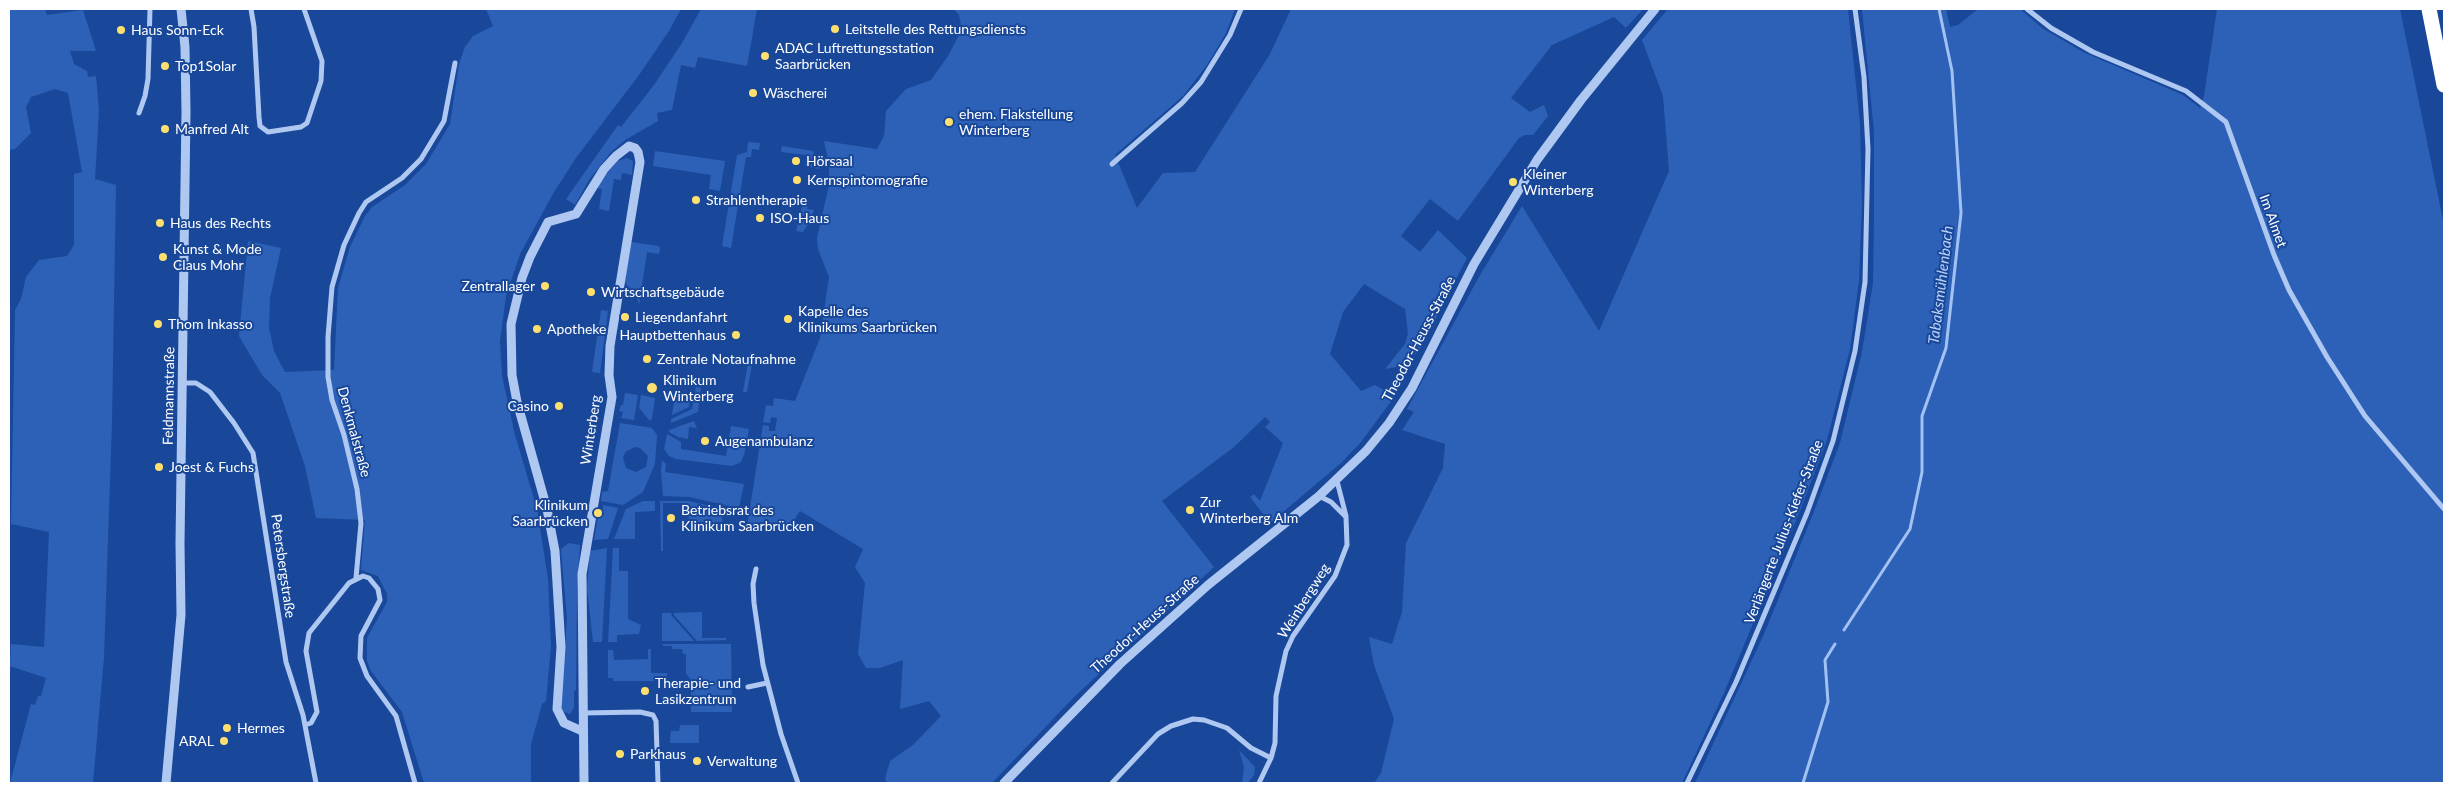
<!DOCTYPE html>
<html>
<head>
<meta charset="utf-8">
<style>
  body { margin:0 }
  #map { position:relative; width:2453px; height:792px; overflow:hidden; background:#19489a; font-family:Lato,sans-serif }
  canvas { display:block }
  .frame { position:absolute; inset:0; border:10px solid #fff; pointer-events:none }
</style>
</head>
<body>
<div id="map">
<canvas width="2453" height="792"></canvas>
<div class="frame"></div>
</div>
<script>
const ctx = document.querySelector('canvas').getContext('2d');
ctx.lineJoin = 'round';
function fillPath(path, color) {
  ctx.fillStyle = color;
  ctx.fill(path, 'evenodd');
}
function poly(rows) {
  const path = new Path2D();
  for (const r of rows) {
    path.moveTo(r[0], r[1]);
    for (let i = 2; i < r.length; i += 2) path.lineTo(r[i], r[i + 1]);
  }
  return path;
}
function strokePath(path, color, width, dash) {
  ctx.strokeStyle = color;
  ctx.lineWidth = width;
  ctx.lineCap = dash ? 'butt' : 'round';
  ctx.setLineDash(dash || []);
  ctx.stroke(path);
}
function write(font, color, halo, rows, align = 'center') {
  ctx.font = font + ' Lato,sans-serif';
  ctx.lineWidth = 4;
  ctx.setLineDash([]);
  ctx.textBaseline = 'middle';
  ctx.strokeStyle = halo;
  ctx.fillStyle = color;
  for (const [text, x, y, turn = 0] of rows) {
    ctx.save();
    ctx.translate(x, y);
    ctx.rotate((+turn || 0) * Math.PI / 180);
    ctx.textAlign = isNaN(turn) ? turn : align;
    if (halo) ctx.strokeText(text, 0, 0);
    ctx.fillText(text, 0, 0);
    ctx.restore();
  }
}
fillPath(poly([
  [9,9,45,9,47,15,83,10,96,51,70,51,74,64,87,71,88,77,96,76,99,110,95,179,116,185,112,421,104,657,93,783,10,783,31,704,35,705,38,696,41,696,46,678,10,666,11,644,44,647,49,532,11,524,15,310,21,299,26,277,39,260,67,256,74,245,74,174,82,172,68,93,55,89,31,97,26,107,31,133,15,149,9,150],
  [486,9,681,9,669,31,639,75,576,158,554,192,520,254,506,296,500,341,502,376,515,435,537,509,548,579,551,646,546,701,542,704,531,744,531,783,424,783,402,712,371,671,367,661,367,638,387,602,387,594,378,576,361,570,365,520,316,518,305,466,280,393,262,375,239,336,248,241,281,248,270,298,269,328,274,351,285,372,334,370,338,288,350,247,365,216,372,207,405,185,426,164,450,124,459,64,465,47,473,36,493,26],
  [701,9,757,9,747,66,698,57,695,68,681,65,672,110,657,113,658,121,625,140,611,152,589,180,575,205,566,199,618,125,621,127,654,85,682,43],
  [954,9,1235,9,1226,33,1207,65,1183,96,1115,155,1137,208,1163,173,1195,172,1270,54,1291,9,1643,9,1626,28,1614,17,1552,45,1511,98,1530,112,1544,105,1548,116,1533,135,1525,135,1519,138,1458,221,1430,199,1401,236,1420,252,1438,230,1467,258,1419,351,1396,367,1385,369,1405,344,1408,334,1405,309,1364,284,1343,312,1330,354,1361,391,1375,385,1395,396,1361,442,1341,463,1270,523,1250,497,1254,494,1260,501,1283,443,1265,427,1270,422,1265,417,1234,447,1162,501,1214,567,1074,697,992,783,887,783,885,779,890,761,913,745,941,716,929,701,900,709,903,660,880,668,866,668,858,654,865,583,855,567,863,549,800,511,791,525,747,527,763,425,769,426,769,431,775,431,777,418,771,417,770,423,763,422,766,405,773,406,774,398,795,401,820,338,829,277,818,249,817,238,829,185,829,164,824,141,877,149,884,136,886,111,906,89,931,80,948,56,962,29,959,15],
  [1668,9,1848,9,1860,123,1862,205,1859,281,1850,349,1827,440,1800,511,1724,693,1682,783,1374,783,1381,773,1394,719,1374,665,1369,637,1392,644,1402,612,1406,543,1443,468,1445,444,1402,430,1414,412,1407,409,1480,275,1522,206,1599,331,1669,171,1663,96,1642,40],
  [1862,9,1946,9,1950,27,1958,25,1978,9,2020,9,2042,28,2083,52,2183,95,2200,108,2204,96,2217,9,2400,9,2444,225,2444,783,1695,783,1764,634,1813,514,1840,443,1862,352,1873,283,1874,222,1874,132],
  [748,142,760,143,759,150,752,149,751,157,746,157,731,248,722,246,737,155,747,152],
  [782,146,813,151,815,156,818,157,819,169,805,166,807,155,781,152],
  [655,151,725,161,720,191,709,189,711,175,653,166],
  [627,158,633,161,632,175,622,173,621,180,614,179,609,211,599,209,602,189,596,188,610,169,618,161],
  [803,202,808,203,807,209,814,210,810,221,803,232,796,231],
  [631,242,659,246,660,249,659,254,647,252,639,305,636,295,626,284,625,280],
  [601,310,608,311,600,373,592,372],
  [750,352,754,353,747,392,743,392],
  [696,387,701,388,698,412,671,423,671,419,692,409],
  [625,393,638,395,634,420,621,418,623,412,619,411,621,405,623,405],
  [675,394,690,397,689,407,672,415],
  [641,395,655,398,652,418,650,421,639,408],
  [694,421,697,428,689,427,688,439,678,437,669,432,669,430],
  [620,423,652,428,657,435,655,464,643,492,623,505,601,501,602,492,608,491],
  [635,447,640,448,648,456,646,467,636,472,626,468,623,458,625,452],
  [731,426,749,429,744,455,741,462,732,466,676,459,669,456,664,449,667,434,681,442,681,449,726,456],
  [662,460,666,464,665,472,744,484,739,508,689,497,663,496,661,471],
  [643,501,655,501,655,511,635,512,635,539,614,539,626,509],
  [660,501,689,501,722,509,722,522,689,522,688,503,663,503,663,551,661,551],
  [603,505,618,508,608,539,594,540,599,512,602,513],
  [569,543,580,545,577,589,576,690,574,691,574,708,570,714,562,711,561,705,567,619,561,549],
  [607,548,602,642,593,642,587,589,590,551],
  [613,548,619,548,619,571,628,571,628,619,641,625,639,634,617,635,617,642,608,642],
  [702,612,702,638,726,638,726,640,697,641,674,615,674,613],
  [662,613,671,613,672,616,694,641,662,641],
  [663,644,731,644,732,712,691,712,691,681,686,673,686,654,683,654,682,649,672,649,672,646,663,646],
  [648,649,651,649,651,673,667,673,667,681,613,681,613,678,608,678,608,650,613,650,614,660,648,659],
  [680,725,699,725,699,743,670,743,671,731,679,731],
  [1239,750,1255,767,1254,775,1248,783,1242,783,1244,767]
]), '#2d61b8');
strokePath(poly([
  [1844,630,1910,529,1922,472,1922,416,1946,348,1961,213,1952,71,1939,9],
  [1803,783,1828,702,1825,660,1835,644]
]), '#a2c2f3', 3);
strokePath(poly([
  [251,9,254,27,259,117,260,126,268,132,301,127,307,123,321,81,322,61,304,9],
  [2027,9,2051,28,2093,52,2186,91,2226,122,2274,255,2289,290,2327,357,2365,416,2444,509],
  [139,113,145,96,148,79,150,9],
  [1112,164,1182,103,1201,82,1230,35,1241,9],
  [183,383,196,383,210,392,234,423,253,453,286,662,303,715,316,783],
  [1337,481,1346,516],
  [756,569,753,584,754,603,763,665,781,734,798,783],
  [356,578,361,523,357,489,344,435,332,400,328,377,328,337,332,287,344,245,359,213,366,202,402,178,421,159,444,121,455,63],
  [748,687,767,683],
  [583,713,640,712,653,715,656,721,658,783],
  [305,725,311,723,317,712,306,651,309,633,349,583,363,576,369,578,378,589,380,600,361,636,360,658,367,676,396,716,415,783],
  [1112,783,1158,734,1171,726,1193,719,1204,720,1227,728,1251,748,1271,758],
  [1259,783,1271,758,1275,743,1276,696,1286,651,1293,636,1335,576,1347,545,1346,517,1331,502,1319,496],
  [1687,783,1736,682,1807,513,1833,441,1855,351,1865,282,1868,149,1864,77,1855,9]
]), '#afc8f1', 5);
strokePath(poly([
  [582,731,564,723,557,709,561,647,555,551,547,509,517,402,512,375,511,324,522,278,530,257,548,222,576,214,604,169,616,156,629,146,635,148,638,152,640,162,610,346,609,375,612,397,582,574,584,783],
  [166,783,181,615,180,543,186,112,185,47,181,9],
  [1004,783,1120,664,1208,585,1319,496,1366,451,1389,423,1412,388,1474,264,1537,160,1581,100,1655,9]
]), '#afc8f1', 9);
strokePath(poly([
  [2429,9,2444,85]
]), '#fff', 15);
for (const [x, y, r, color] of [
  [835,29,5,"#ffe06f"],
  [121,30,5,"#ffe06f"],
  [765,56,5,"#ffe06f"],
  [165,66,5,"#ffe06f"],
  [753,93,5,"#ffe06f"],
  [949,122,5,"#ffe06f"],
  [165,129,5,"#ffe06f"],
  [796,161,5,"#ffe06f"],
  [797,180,5,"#ffe06f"],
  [1513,182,5,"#ffe06f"],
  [696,200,5,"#ffe06f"],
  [760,218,5,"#ffe06f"],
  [160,223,5,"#ffe06f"],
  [163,257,5,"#ffe06f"],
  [545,286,5,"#ffe06f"],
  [591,292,5,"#ffe06f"],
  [625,317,5,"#ffe06f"],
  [788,319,5,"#ffe06f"],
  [158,324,5,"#ffe06f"],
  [537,329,5,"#ffe06f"],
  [736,335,5,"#ffe06f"],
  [647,359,5,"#ffe06f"],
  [652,388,6,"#ffe06f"],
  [559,406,5,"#ffe06f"],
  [705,441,5,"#ffe06f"],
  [159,467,5,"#ffe06f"],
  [1190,510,5,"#ffe06f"],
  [598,513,5,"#ffe06f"],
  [671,518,5,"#ffe06f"],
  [645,691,5,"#ffe06f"],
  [227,728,5,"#ffe06f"],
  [224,741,5,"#ffe06f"],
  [620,754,5,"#ffe06f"],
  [697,761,5,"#ffe06f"]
]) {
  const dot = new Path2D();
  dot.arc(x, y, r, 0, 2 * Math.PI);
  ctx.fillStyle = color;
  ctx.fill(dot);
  strokePath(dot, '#19489a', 2);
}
write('14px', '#fff', '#19489a', [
  ["Leitstelle des Rettungsdiensts",845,29],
  ["Haus Sonn-Eck",131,30],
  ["ADAC Luftrettungsstation",775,48],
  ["Saarbrücken",775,64],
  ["Top1Solar",175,66],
  ["Wäscherei",763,93],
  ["ehem. Flakstellung",959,114],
  ["Winterberg",959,130],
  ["Manfred Alt",175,129],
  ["Hörsaal",806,161],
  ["Kleiner",1523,174],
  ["Winterberg",1523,190],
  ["Kernspintomografie",807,180],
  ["Strahlentherapie",706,200],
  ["ISO-Haus",770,218],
  ["Haus des Rechts",170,223],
  ["Kunst & Mode",173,249],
  ["Claus Mohr",173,265],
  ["Zentrallager",535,286,"right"],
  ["Wirtschaftsgebäude",601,292],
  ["Kapelle des",798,311],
  ["Klinikums Saarbrücken",798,327],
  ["Liegendanfahrt",635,317],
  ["Thom Inkasso",168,324],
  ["Apotheke",547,329],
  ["Hauptbettenhaus",726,335,"right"],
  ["Zentrale Notaufnahme",657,359],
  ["Klinikum",663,380],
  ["Winterberg",663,396],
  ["Casino",549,406,"right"],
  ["Augenambulanz",715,441],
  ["Joest & Fuchs",169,467],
  ["Zur",1200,502],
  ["Winterberg Alm",1200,518],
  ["Klinikum",588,505,"right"],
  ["Saarbrücken",588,521,"right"],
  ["Betriebsrat des",681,510],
  ["Klinikum Saarbrücken",681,526],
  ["Therapie- und",655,683],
  ["Lasikzentrum",655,699],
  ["Hermes",237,728],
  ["ARAL",214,741,"right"],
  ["Parkhaus",630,754],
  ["Verwaltung",707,761]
], 'left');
write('14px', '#fff', '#19489a', [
  ["Im Almet",2273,221,70],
  ["Theodor-Heuss-Straße",1419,339,-62],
  ["Feldmannstraße",169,396,-89],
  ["Winterberg",591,430,-81],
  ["Denkmalstraße",354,432,75],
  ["Verlängerte Julius-Kiefer-Straße",1784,532,-69],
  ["Petersbergstraße",283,566,82],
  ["Weinbergweg",1304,601,-58],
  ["Theodor-Heuss-Straße",1145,624,-42]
]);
write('italic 15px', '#bcd3f8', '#19489a', [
  ["Tabaksmühlenbach",1941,285,-83]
]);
</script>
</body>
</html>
